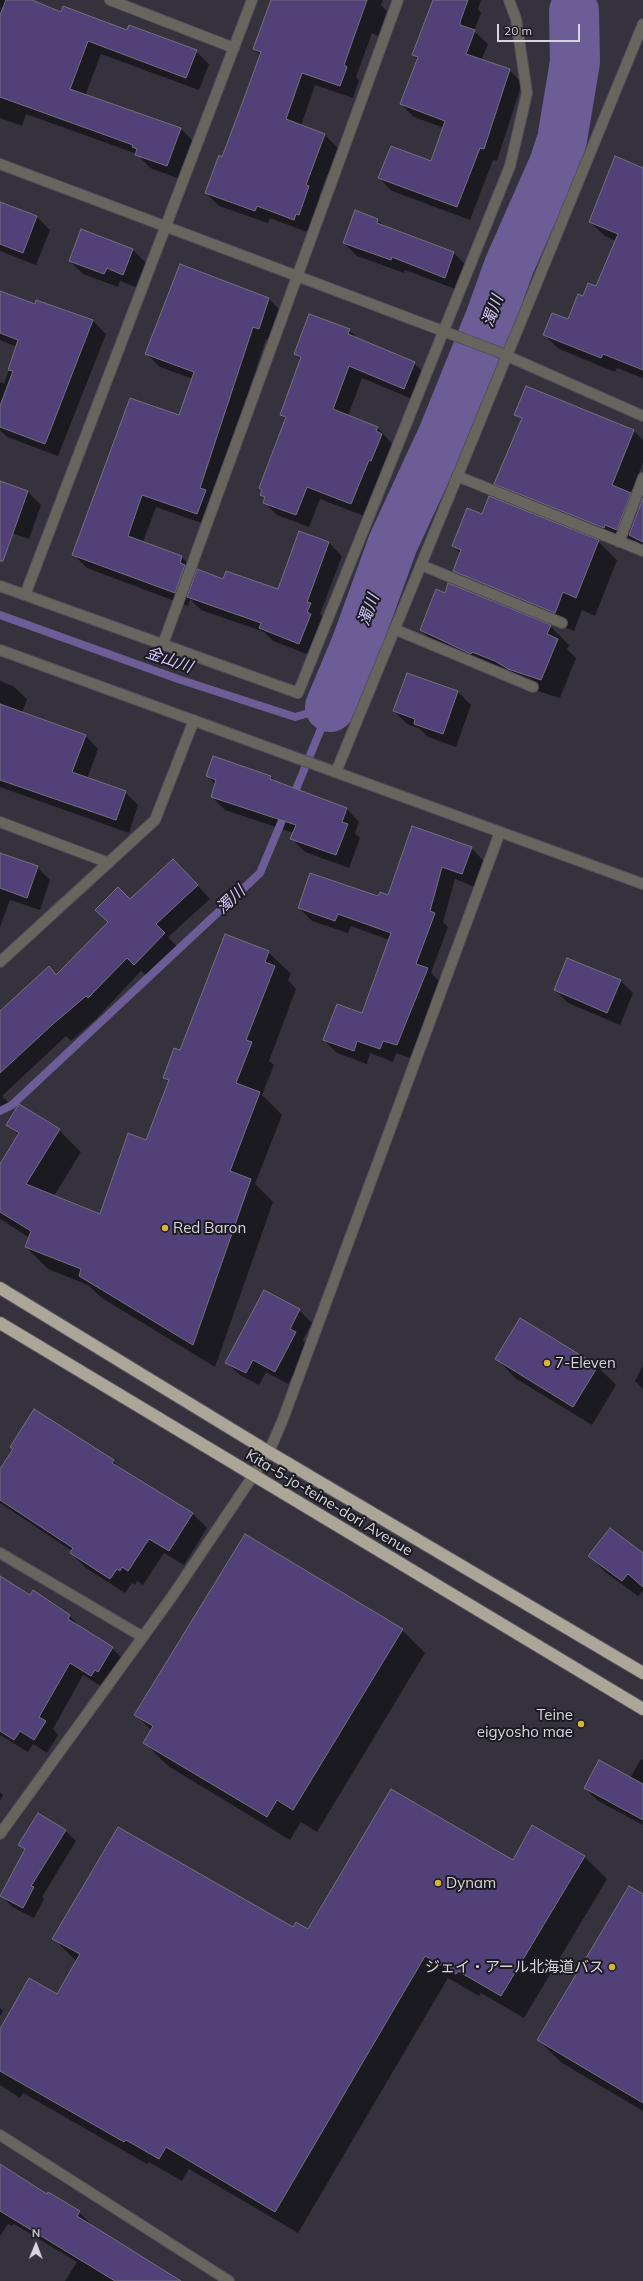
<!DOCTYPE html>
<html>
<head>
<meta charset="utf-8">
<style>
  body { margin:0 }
  #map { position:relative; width:643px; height:2281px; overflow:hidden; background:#35323e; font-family:Mulish,sans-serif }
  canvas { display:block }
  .north { position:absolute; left:16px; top:2225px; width:40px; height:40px; -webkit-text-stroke:3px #1c1b21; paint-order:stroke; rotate:1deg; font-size:11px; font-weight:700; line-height:16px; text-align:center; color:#d7d5dd }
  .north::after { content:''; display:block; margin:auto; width:14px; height:18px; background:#d7d5dd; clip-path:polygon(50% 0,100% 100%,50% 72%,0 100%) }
  .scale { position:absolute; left:497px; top:24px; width:83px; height:18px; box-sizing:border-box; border:2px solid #d7d5dd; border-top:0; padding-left:5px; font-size:12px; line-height:14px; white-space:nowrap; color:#d7d5dd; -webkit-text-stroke:3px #1c1b21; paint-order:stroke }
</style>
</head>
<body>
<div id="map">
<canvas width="643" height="2281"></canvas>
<div class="north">N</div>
<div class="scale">20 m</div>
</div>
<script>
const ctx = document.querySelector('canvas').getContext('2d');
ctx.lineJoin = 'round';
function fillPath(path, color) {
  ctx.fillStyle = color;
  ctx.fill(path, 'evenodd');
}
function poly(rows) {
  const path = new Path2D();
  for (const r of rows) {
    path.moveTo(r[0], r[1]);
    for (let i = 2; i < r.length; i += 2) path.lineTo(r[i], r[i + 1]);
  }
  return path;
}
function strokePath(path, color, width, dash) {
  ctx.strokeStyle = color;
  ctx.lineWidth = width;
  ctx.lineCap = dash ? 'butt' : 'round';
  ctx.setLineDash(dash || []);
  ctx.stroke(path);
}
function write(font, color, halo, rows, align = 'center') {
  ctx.font = font + ' Mulish,"Noto Sans JP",sans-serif';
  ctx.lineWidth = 4;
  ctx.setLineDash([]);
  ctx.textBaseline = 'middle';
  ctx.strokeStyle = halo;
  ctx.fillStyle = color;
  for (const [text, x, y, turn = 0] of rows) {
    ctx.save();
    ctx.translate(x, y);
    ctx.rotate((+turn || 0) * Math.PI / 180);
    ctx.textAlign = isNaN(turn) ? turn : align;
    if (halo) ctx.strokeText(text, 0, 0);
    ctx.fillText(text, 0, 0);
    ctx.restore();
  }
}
fillPath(poly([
  [0,0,29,0,61,13,196,51,209,64,199,90,101,54,85,96,181,129,194,142,180,179,150,168,137,154,26,114,22,126,0,118],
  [274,0,383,0,381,5,387,11,378,36,372,33,356,77,359,80,353,98,315,85,301,126,325,135,338,148,319,197,322,200,311,228,309,227,307,232,270,218,268,223,219,206,206,193,223,158,260,55,254,49],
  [431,0,481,0,478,9,481,13,474,31,488,44,481,61,509,70,522,83,497,161,493,160,470,220,392,191,379,178,432,162,444,128,414,117,401,104,418,60,413,55,433,2],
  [643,169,643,378,617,368,615,372,559,349,544,335,568,320,583,297,597,288,616,241,605,236,590,222],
  [0,204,37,217,50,230,36,265,0,251],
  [356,211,378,220,386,228,454,253,467,266,458,290,405,270,404,273,357,256,344,243],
  [132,249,146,263,136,287,120,281,118,287,83,274,70,261],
  [181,265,269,299,282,312,272,341,266,339,213,499,210,526,156,507,143,542,182,557,195,570,193,574,196,577,278,590,329,543,342,556,320,614,323,617,312,656,273,641,264,632,201,610,190,599,188,606,87,568,74,555,179,416,193,379,160,367,147,354],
  [0,292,35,306,93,321,106,334,58,456,7,437,0,430,0,382,4,384,17,347,0,340],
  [349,330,360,341,414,363,427,376,417,401,362,378,348,416,377,427,395,447,364,516,320,499,309,527,277,515,264,502,266,499,261,494,262,491,260,488,286,420,281,414,301,360,295,354],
  [527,387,634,431,643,440,643,463,629,497,640,508,643,503,643,548,635,540,633,545,511,500,495,484,522,420,516,414],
  [0,482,28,492,41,505,29,539,0,529],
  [482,516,598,541,617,560,595,616,582,610,574,631,473,590,454,571,461,554,453,546],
  [445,594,550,626,569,645,567,649,576,658,560,698,528,688,440,649,421,630],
  [0,681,13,686,27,699,22,713,85,735,98,749,87,779,125,792,138,805,129,833,0,787],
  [458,692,471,705,456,747,428,737,420,729,407,724,394,711],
  [207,776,271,777,277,783,346,808,359,822,355,833,360,838,349,868,305,852,292,839,294,833,225,810,212,797,216,785],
  [471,848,484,861,475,887,455,879,443,922,448,927,431,973,440,982,410,1058,396,1053,393,1062,370,1053,367,1064,337,1053,324,1040,362,1014,389,940,351,926,348,933,312,921,299,908,389,896],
  [0,854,37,867,50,880,40,910,10,900,0,927],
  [186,873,210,899,168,937,177,947,148,977,141,971,97,1018,71,1041,66,1036,2,1096,12,1106,0,1112,0,1012,49,968,57,976,130,900],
  [268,952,291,974,288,980,296,989,269,1061,274,1065,262,1095,282,1115,255,1184,273,1202,215,1367,102,1298,88,1285,48,1269,26,1247,30,1238,0,1219,0,1166,18,1135,8,1125,59,1130,81,1152,54,1196,101,1215,146,1141,169,1082,164,1078,181,1052],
  [620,980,633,993,620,1025,568,1003,555,990],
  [299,1310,312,1323,303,1340,309,1346,288,1384,266,1372,259,1385,240,1375,226,1362],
  [521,1320,598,1367,616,1385,592,1425,515,1378,497,1359],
  [643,1365,643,1389,635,1381],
  [113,1461,124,1472,192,1513,207,1528,184,1565,164,1553,143,1585,137,1581,135,1585,132,1583,125,1593,86,1568,71,1553,72,1551,0,1503,0,1471],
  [643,1554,643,1591,638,1596,605,1572,590,1556],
  [0,1577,30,1596,70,1616,82,1629,112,1648,125,1661,104,1688,83,1675,53,1729,58,1735,47,1753,33,1744,28,1752,0,1735],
  [402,1630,425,1653,317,1832,301,1822,290,1840,168,1766,144,1742,152,1731,136,1715],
  [641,1759,643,1760,643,1825,598,1801,585,1788,630,1778],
  [0,1792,3,1795,0,1801],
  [65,1830,76,1841,42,1897,44,1899,34,1918,12,1907,2,1896,26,1851,20,1845],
  [584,1856,607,1879,524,2018,481,1993,479,1996,448,1978,298,2233,189,2169,182,2181,149,2162,147,2164,23,2093,20,2098,0,2085,0,2031,57,1996,76,1961,54,1939,293,1928,309,1930,514,1861],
  [643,1896,643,2111,562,2063,538,2040],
  [0,2008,3,2011,0,2016],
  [0,2181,47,2195,79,2212,92,2225,91,2226,180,2281,65,2281,77,2262,14,2224,12,2226,8,2224,0,2236]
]), '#0007');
strokePath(poly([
  [0,615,178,679,295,717,330,707],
  [292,799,330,707],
  [0,1111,12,1105,260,873,286,811]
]), '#6d5d96', 8);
strokePath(poly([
  [330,707,356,645,393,543,443,435,490,319,509,266,554,164,562,140,575,62,574,11]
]), '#6d5d96', 50);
const building = poly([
  [6,0,32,0,61,12,63,6,127,30,129,25,197,50,186,78,88,41,70,89,181,128,167,166,135,155,137,149,132,147,133,145,0,97,0,15,6,0],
  [271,0,367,0,344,65,347,67,340,86,302,73,286,119,325,134,306,185,309,186,299,215,296,214,294,220,257,206,255,211,205,193,219,155,222,157,249,85,261,52,253,49,271,0],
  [433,0,468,0,460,22,460,25,475,30,466,54,510,69,484,149,480,148,457,207,378,178,391,146,431,161,445,121,400,104,418,57,412,55,433,0],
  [615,156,643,168,643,370,603,354,601,358,543,335,552,313,568,319,578,294,583,296,588,283,596,286,618,234,589,222,615,156],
  [0,202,37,216,23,253,0,244,0,202],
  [355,210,378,219,377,223,454,252,445,278,392,257,391,260,343,243,355,210],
  [81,229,133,249,123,275,107,268,104,274,69,261,81,229],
  [180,264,269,298,259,329,253,327,200,488,206,490,197,514,142,495,128,536,182,556,180,563,185,565,175,593,72,555,130,398,179,415,194,372,145,354,180,264],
  [0,291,35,304,36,300,93,320,45,444,0,427,0,406,13,371,8,370,18,340,0,333,0,291],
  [309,314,350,329,348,334,415,362,404,389,349,366,333,409,378,427,376,431,382,434,371,461,369,460,351,504,307,487,296,515,263,503,265,497,260,495,262,490,259,488,286,417,280,415,301,357,294,354,309,314],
  [526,386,634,430,612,485,631,493,617,530,605,525,604,528,494,484,522,418,514,415,526,386],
  [0,481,28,491,3,561,0,561,0,481],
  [489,496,599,540,576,598,563,592,555,613,453,571,461,550,452,546,467,508,482,514,489,496],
  [643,498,643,542,629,535,643,498],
  [299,531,329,542,307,602,311,603,307,612,311,614,299,644,259,628,261,623,187,597,197,569,223,579,226,571,278,589,299,531],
  [448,583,551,625,547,634,558,639,541,680,508,669,495,661,472,652,471,654,420,630,436,589,445,593,448,583],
  [407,673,458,691,443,734,414,724,415,719,393,711,407,673],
  [0,704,86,735,72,772,126,791,116,820,0,780,0,704],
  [213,756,271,776,270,779,347,808,342,822,348,824,336,855,290,839,296,825,211,797,216,780,206,776,213,756],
  [412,826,472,847,462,874,442,867,430,911,435,913,416,964,428,968,397,1045,383,1041,380,1049,357,1041,354,1051,323,1040,337,1004,362,1013,391,933,338,914,335,921,298,908,310,873,378,896,380,892,388,895,412,826],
  [0,853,38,866,27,898,0,888,0,853],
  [173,859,198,885,156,924,165,933,134,965,127,958,88,998,86,996,53,1024,0,1073,0,1011,49,966,56,975,108,922,95,910,118,887,130,899,173,859],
  [225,934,269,951,265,962,275,966,246,1040,252,1042,236,1083,260,1092,230,1171,251,1179,193,1345,79,1276,81,1269,25,1247,31,1231,0,1212,0,1164,19,1133,6,1125,19,1104,60,1129,26,1184,100,1214,128,1133,146,1140,169,1080,163,1078,174,1048,180,1050,225,934],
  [567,958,621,980,607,1013,554,990,567,958],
  [264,1290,300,1309,290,1329,296,1332,275,1372,253,1360,246,1373,225,1363,264,1290],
  [520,1318,598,1366,573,1407,495,1359,520,1318],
  [34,1409,114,1460,112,1463,193,1513,169,1551,149,1539,128,1571,122,1567,120,1571,117,1569,110,1579,70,1553,73,1548,0,1500,0,1469,13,1449,10,1447,34,1409],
  [610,1528,643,1553,643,1587,628,1574,622,1581,588,1556,610,1528],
  [245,1534,403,1629,293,1810,277,1800,267,1817,143,1743,153,1726,134,1715,245,1534],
  [0,1576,30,1595,33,1590,70,1615,68,1619,113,1647,98,1672,95,1670,91,1676,70,1663,39,1717,46,1721,34,1740,20,1731,14,1740,0,1731,0,1576],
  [599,1760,643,1784,643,1820,584,1788,599,1760],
  [391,1789,513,1860,532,1825,585,1856,501,1996,458,1971,456,1974,425,1956,275,2212,166,2147,159,2159,126,2140,124,2142,0,2071,0,2029,29,1978,57,1994,80,1954,52,1939,118,1827,293,1927,296,1922,308,1929,391,1789],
  [38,1813,66,1830,31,1886,34,1887,23,1908,0,1896,25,1849,18,1845,38,1813],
  [629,1886,643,1894,643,2103,537,2040,629,1886],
  [0,2164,47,2194,48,2192,80,2211,77,2216,181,2281,115,2281,0,2211,0,2164]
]);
fillPath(building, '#524178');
strokePath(building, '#73707e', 1);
const lane = poly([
  [457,476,643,551],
  [619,542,638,492],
  [421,565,562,623],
  [394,629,533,687]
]);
const street = poly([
  [110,0,234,48],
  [0,164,496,351,643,416],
  [638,492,643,478],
  [0,586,298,693,510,166,527,93,516,19,509,0],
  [25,595,252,0],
  [163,644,398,0],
  [0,650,643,884],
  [336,772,643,24],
  [0,822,109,863],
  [0,962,155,820,194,720],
  [0,1553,143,1637],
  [0,1834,171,1598,269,1452,283,1419,500,832],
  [0,2135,229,2281]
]);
const highway = poly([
  [0,1288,269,1452,643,1673],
  [0,1323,643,1709]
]);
strokePath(lane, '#524f5b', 12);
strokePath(street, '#524f5b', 12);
strokePath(highway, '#524f5b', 14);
strokePath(lane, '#67655e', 10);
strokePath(street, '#67655e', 10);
strokePath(highway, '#aba697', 12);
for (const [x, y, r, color] of [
  [165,1228,4,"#d9b334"],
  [547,1363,4,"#d9b334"],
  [581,1724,4,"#d9b334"],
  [438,1883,4,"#d9b334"],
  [612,1967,4,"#d9b334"]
]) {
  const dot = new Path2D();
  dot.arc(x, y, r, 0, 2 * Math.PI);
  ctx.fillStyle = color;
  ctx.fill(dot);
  strokePath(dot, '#1c1b21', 1.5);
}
write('15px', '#d7d5dd', '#1c1b21', [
  ["Red Baron",173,1228],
  ["7-Eleven",555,1363],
  ["Teine",573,1715,"right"],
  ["eigyosho mae",573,1732,"right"],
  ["Dynam",446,1883],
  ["ジェイ・アール北海道バス",604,1967,"right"]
], 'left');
write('15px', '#d7d5dd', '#1c1b21', [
  ["Kita-5-jo-teine-dori Avenue",329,1503,31]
]);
write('italic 16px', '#d3c7fa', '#1c1b21', [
  ["濁川",493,311,-70],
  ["濁川",369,610,-70],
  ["金山川",169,660,19],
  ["濁川",231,900,-43]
]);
</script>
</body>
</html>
